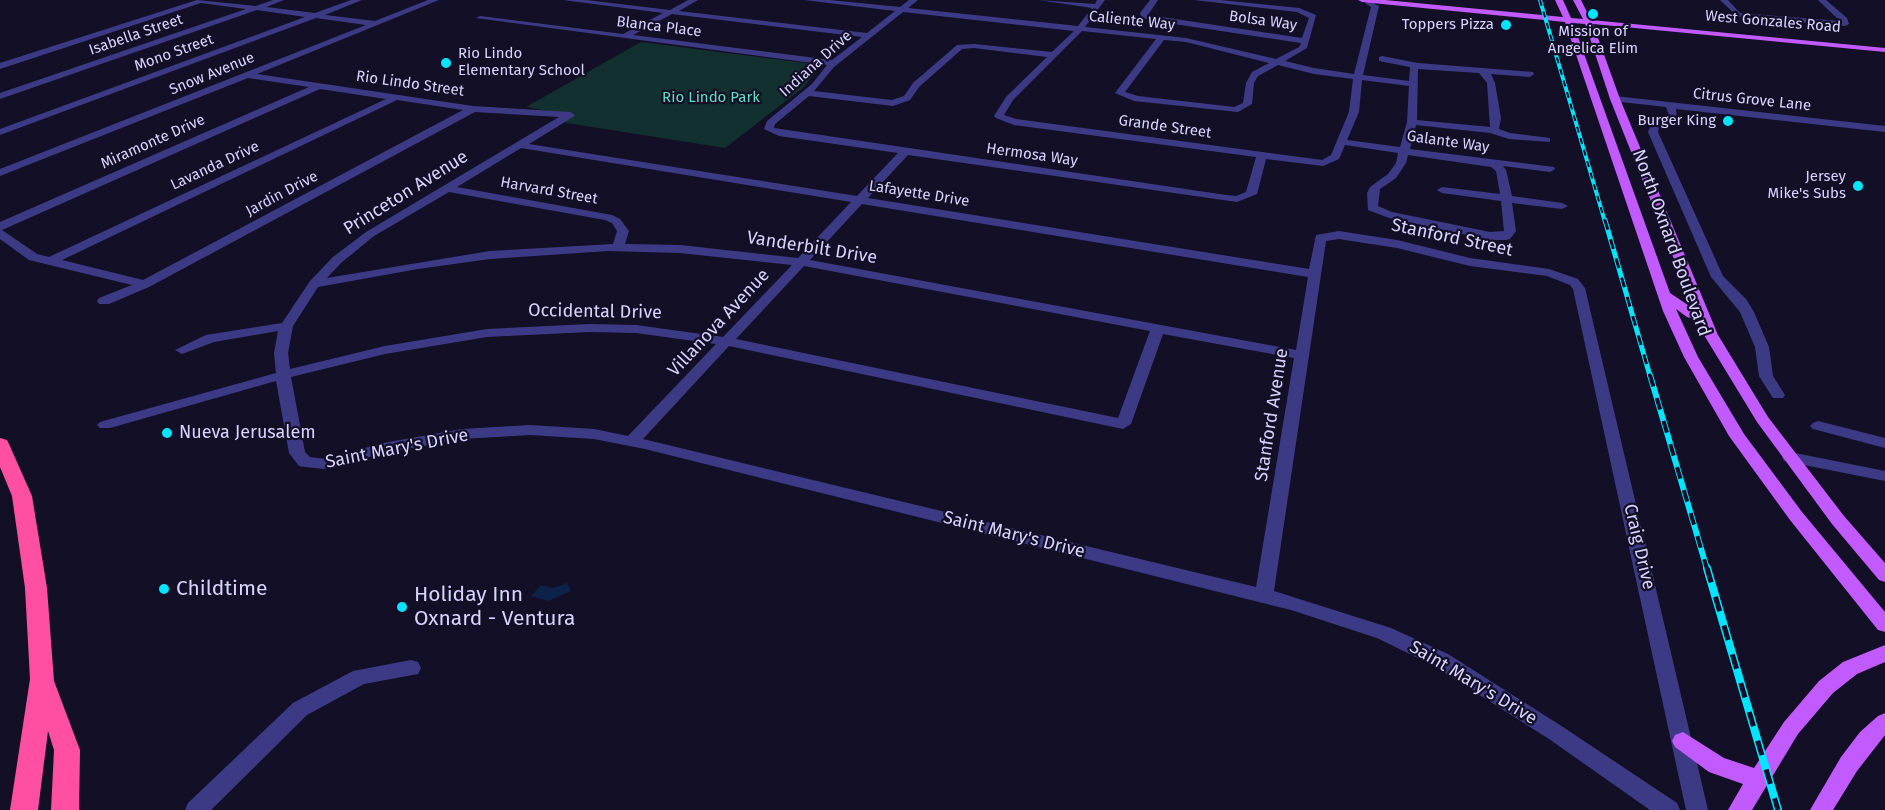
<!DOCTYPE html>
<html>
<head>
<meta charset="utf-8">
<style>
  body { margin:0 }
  canvas { display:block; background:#130f26 }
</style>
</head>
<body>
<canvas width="1885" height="810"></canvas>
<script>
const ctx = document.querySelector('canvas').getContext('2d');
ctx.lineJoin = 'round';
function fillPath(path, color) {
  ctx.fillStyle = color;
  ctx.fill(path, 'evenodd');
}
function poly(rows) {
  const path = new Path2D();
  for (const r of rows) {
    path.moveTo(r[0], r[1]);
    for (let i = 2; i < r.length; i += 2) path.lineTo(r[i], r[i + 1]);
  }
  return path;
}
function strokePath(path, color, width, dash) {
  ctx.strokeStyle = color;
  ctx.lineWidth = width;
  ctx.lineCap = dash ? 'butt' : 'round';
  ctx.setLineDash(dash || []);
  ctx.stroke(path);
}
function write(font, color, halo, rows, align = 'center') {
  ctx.font = font + ' "Fira Sans",sans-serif';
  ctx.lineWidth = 4.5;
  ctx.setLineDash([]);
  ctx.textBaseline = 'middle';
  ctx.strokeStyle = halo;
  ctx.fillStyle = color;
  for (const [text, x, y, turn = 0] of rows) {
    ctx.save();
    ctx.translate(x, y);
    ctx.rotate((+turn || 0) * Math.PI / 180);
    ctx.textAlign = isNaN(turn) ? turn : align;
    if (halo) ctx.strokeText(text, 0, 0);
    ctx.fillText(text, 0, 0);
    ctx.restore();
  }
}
fillPath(poly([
  [641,42,821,65,804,87,725,148,567,123,554,112,526,107]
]), '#12302f');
fillPath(poly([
  [567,583,571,591,549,601,531,596,541,585,553,588]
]), '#0c2248');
fillPath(poly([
  [197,0,256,6,273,0,284,0,266,7,315,13,351,0,362,0,325,15,375,21,428,0,439,0,257,74,473,106,570,112,575,115,573,117,529,144,857,196,898,153,779,136,764,129,767,121,812,84,827,65,476,18,480,16,623,34,663,13,563,0,586,0,670,10,688,0,698,0,679,11,867,33,895,11,804,0,829,0,900,7,909,0,918,0,908,8,1078,26,1092,8,1038,0,1095,4,1097,0,1105,0,1085,27,1186,38,1276,59,1299,47,1301,43,1154,21,1142,18,1140,13,1150,0,1158,0,1148,15,1302,38,1309,18,1297,12,1194,0,1220,0,1299,8,1316,15,1307,48,1285,61,1314,68,1354,74,1371,7,1365,3,1369,1,1379,6,1363,75,1409,81,1410,67,1379,61,1379,57,1382,56,1418,63,1533,72,1534,74,1530,77,1491,74,1495,83,1501,118,1499,129,1510,133,1550,138,1550,142,1509,139,1490,133,1416,125,1410,149,1554,167,1555,169,1550,172,1503,166,1506,170,1512,196,1562,203,1568,206,1562,209,1512,203,1516,231,1510,239,1506,240,1490,240,1389,218,1368,210,1367,193,1370,187,1388,174,1396,163,1398,153,1345,145,1339,159,1323,166,1266,159,1257,194,1237,202,908,155,868,198,1309,269,1316,235,1339,231,1397,240,1470,258,1549,269,1578,279,1585,288,1708,810,1686,810,1573,289,1570,285,1547,276,1470,266,1397,248,1339,239,1326,241,1274,591,1391,628,1448,654,1563,727,1677,803,1680,810,1650,810,1549,739,1434,666,1377,638,1291,610,645,449,594,439,530,435,462,439,384,453,325,469,305,467,299,466,289,453,276,381,110,428,100,428,97,425,100,422,276,373,274,353,278,331,214,342,182,354,175,350,206,335,282,323,310,281,333,257,366,232,559,117,475,112,149,287,109,304,99,304,97,301,99,298,132,285,29,260,0,239,0,222,309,87,248,78,0,176,0,169,366,25,316,18,0,135,0,129,305,17,257,10,0,99,0,93,246,9,201,3,0,69,0,63,197,0],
  [903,12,1074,31,1052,52,974,44,957,45,913,83,904,96,892,100,814,91,834,67,903,12],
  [672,14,862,37,832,60,633,35,672,14],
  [1082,31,1156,39,1115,93,1134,101,1238,112,1252,104,1254,83,1258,76,1278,65,1314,74,1353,79,1349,112,1331,155,1322,160,1016,119,1004,115,1013,100,1082,31],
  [1164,40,1186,42,1269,63,1252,72,1246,83,1243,103,1234,107,1138,96,1125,92,1164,40],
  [974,48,1047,57,1006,97,994,116,996,118,1014,125,1256,157,1246,192,1236,196,1226,195,774,128,775,124,809,96,893,106,910,100,919,87,962,49,974,48],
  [1418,69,1479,73,1487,83,1490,127,1417,120,1418,69],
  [1362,80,1409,86,1407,122,1400,147,1347,140,1359,112,1362,80],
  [320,89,386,99,49,257,37,254,2,230,320,89],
  [397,100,463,110,143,280,62,260,397,100],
  [521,148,851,202,798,258,680,245,625,244,629,231,620,219,612,215,457,187,521,148],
  [1408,155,1491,167,1496,171,1500,194,1442,187,1437,190,1442,193,1501,201,1504,231,1490,232,1392,212,1378,206,1380,189,1396,178,1406,163,1408,155],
  [449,192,605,220,612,223,617,231,613,244,490,251,327,278,341,263,374,236,449,192],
  [862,204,1308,277,1296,350,810,260,862,204],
  [608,251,680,253,792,265,723,337,636,325,589,324,487,329,385,346,290,369,288,353,293,326,318,287,418,269,490,259,608,251],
  [804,266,1150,331,1118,418,736,339,804,266],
  [589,332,636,333,716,344,628,436,594,429,530,425,462,429,383,443,325,459,310,457,305,452,291,377,385,354,487,337,589,332],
  [1163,334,1294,358,1256,587,643,439,729,346,1123,429,1131,424,1163,334],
  [1720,0,1728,0,1740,13,1840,21,1818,0,1826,0,1847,18,1849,24,1845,26,1738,17,1720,0],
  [1615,96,1885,126,1885,132,1676,109,1677,118,1659,127,1658,132,1723,276,1746,299,1754,312,1769,347,1773,376,1785,395,1783,398,1773,398,1759,376,1755,347,1740,312,1711,277,1648,132,1652,123,1669,115,1666,107,1612,101,1612,97,1615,96],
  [1818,421,1885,438,1885,448,1813,429,1810,426,1813,423,1818,421],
  [1790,452,1885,471,1885,481,1784,461,1782,457,1784,453,1790,452],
  [411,660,418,662,421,668,418,674,364,684,307,715,211,810,185,810,188,803,293,703,353,671,411,660]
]), '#3d3a85');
fillPath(poly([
  [1358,0,1385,0,1563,17,1555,0,1563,0,1571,18,1583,19,1573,0,1581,0,1591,20,1885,48,1885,52,1593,24,1620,99,1718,335,1768,417,1844,516,1885,563,1885,582,1879,580,1832,524,1757,422,1704,335,1698,320,1687,317,1676,309,1698,357,1744,434,1802,512,1885,612,1885,632,1878,630,1790,520,1729,436,1684,357,1663,311,1565,22,1362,2,1358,0],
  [1573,23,1585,24,1586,26,1610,99,1694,309,1670,293,1573,23],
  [1885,645,1885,662,1857,674,1833,693,1798,734,1752,810,1728,810,1743,784,1709,772,1675,747,1672,741,1675,735,1683,732,1724,758,1754,768,1784,722,1819,681,1843,662,1885,645],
  [1885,713,1885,735,1857,771,1833,810,1810,810,1841,757,1860,732,1878,716,1885,713]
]), '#c25bff');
fillPath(poly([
  [0,438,7,440,9,444,32,496,47,588,54,681,80,750,79,810,51,810,54,750,48,731,38,810,10,810,30,679,25,588,12,496,0,467,0,438]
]), '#ff4fa3');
const railFar3 = poly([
  [1540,0,1605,222]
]);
const railFar2 = poly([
  [1605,220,1650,376]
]);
const railFar1 = poly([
  [1650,375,1707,569]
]);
const rail = poly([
  [1707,568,1778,810]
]);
strokePath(railFar3, '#00e5ff', 4);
strokePath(railFar2, '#00e5ff', 5);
strokePath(railFar1, '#00e5ff', 6);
strokePath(rail, '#00e5ff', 8);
strokePath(railFar3, '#130f26', 2, [6]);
strokePath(railFar2, '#130f26', 3, [10]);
strokePath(railFar1, '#130f26', 4, [12]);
strokePath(rail, '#130f26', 5, [15]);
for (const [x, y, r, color] of [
  [1593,14,6,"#00e5ff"],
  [1506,25,6,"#00e5ff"],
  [446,63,6,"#00e5ff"],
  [1728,121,6,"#00e5ff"],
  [1858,186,6,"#00e5ff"],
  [167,433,6,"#00e5ff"],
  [164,589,6,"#00e5ff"],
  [402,607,6,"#00e5ff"]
]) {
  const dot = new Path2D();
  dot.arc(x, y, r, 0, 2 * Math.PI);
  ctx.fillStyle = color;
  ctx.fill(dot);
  strokePath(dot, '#130f26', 2);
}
write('15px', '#d9d4ff', '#130f26', [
  ["Caliente Way",1132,21,6],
  ["Bolsa Way",1263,21,8],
  ["West Gonzales Road",1773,22,5],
  ["Blanca Place",659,27,7],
  ["Isabella Street",136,35,-19],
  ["Mono Street",174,53,-20],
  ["Indiana Drive",816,64,-42],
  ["Snow Avenue",212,74,-22],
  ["Rio Lindo Street",410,84,8],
  ["Citrus Grove Lane",1752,100,6],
  ["Grande Street",1165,127,8],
  ["Miramonte Drive",153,142,-24],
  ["Galante Way",1448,142,8],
  ["Hermosa Way",1032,155,8],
  ["Lavanda Drive",215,166,-25],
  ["Harvard Street",549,191,10],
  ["Jardin Drive",282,194,-28],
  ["Lafayette Drive",919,194,9]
]);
write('15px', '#d9d4ff', '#130f26', [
  ["Toppers Pizza",1494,25],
  ["Mission of",1593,32,"center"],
  ["Angelica Elim",1593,49,"center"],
  ["Rio Lindo",458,54,"left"],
  ["Elementary School",458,71,"left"],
  ["Burger King",1716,121],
  ["Jersey",1846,177],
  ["Mike's Subs",1846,194]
], 'right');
write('15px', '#5fe0c0', '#130f26', [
  ["Rio Lindo Park",711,98]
]);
write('18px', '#d9d4ff', '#130f26', [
  ["Princeton Avenue",406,193,-32],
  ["Stanford Street",1452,238,12],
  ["North Oxnard Boulevard",1671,243,70],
  ["Vanderbilt Drive",812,248,9],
  ["Occidental Drive",595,312,1],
  ["Villanova Avenue",719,323,-47],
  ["Stanford Avenue",1272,415,-81],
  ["Saint Mary's Drive",397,449,-11],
  ["Saint Mary's Drive",1014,535,14],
  ["Craig Drive",1639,547,77],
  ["Saint Mary's Drive",1473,683,31]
]);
write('18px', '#d9d4ff', '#130f26', [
  ["Nueva Jerusalem",179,433]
], 'left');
write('21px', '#d9d4ff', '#130f26', [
  ["Childtime",176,589],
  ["Holiday Inn",414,595],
  ["Oxnard - Ventura",414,619]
], 'left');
</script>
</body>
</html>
